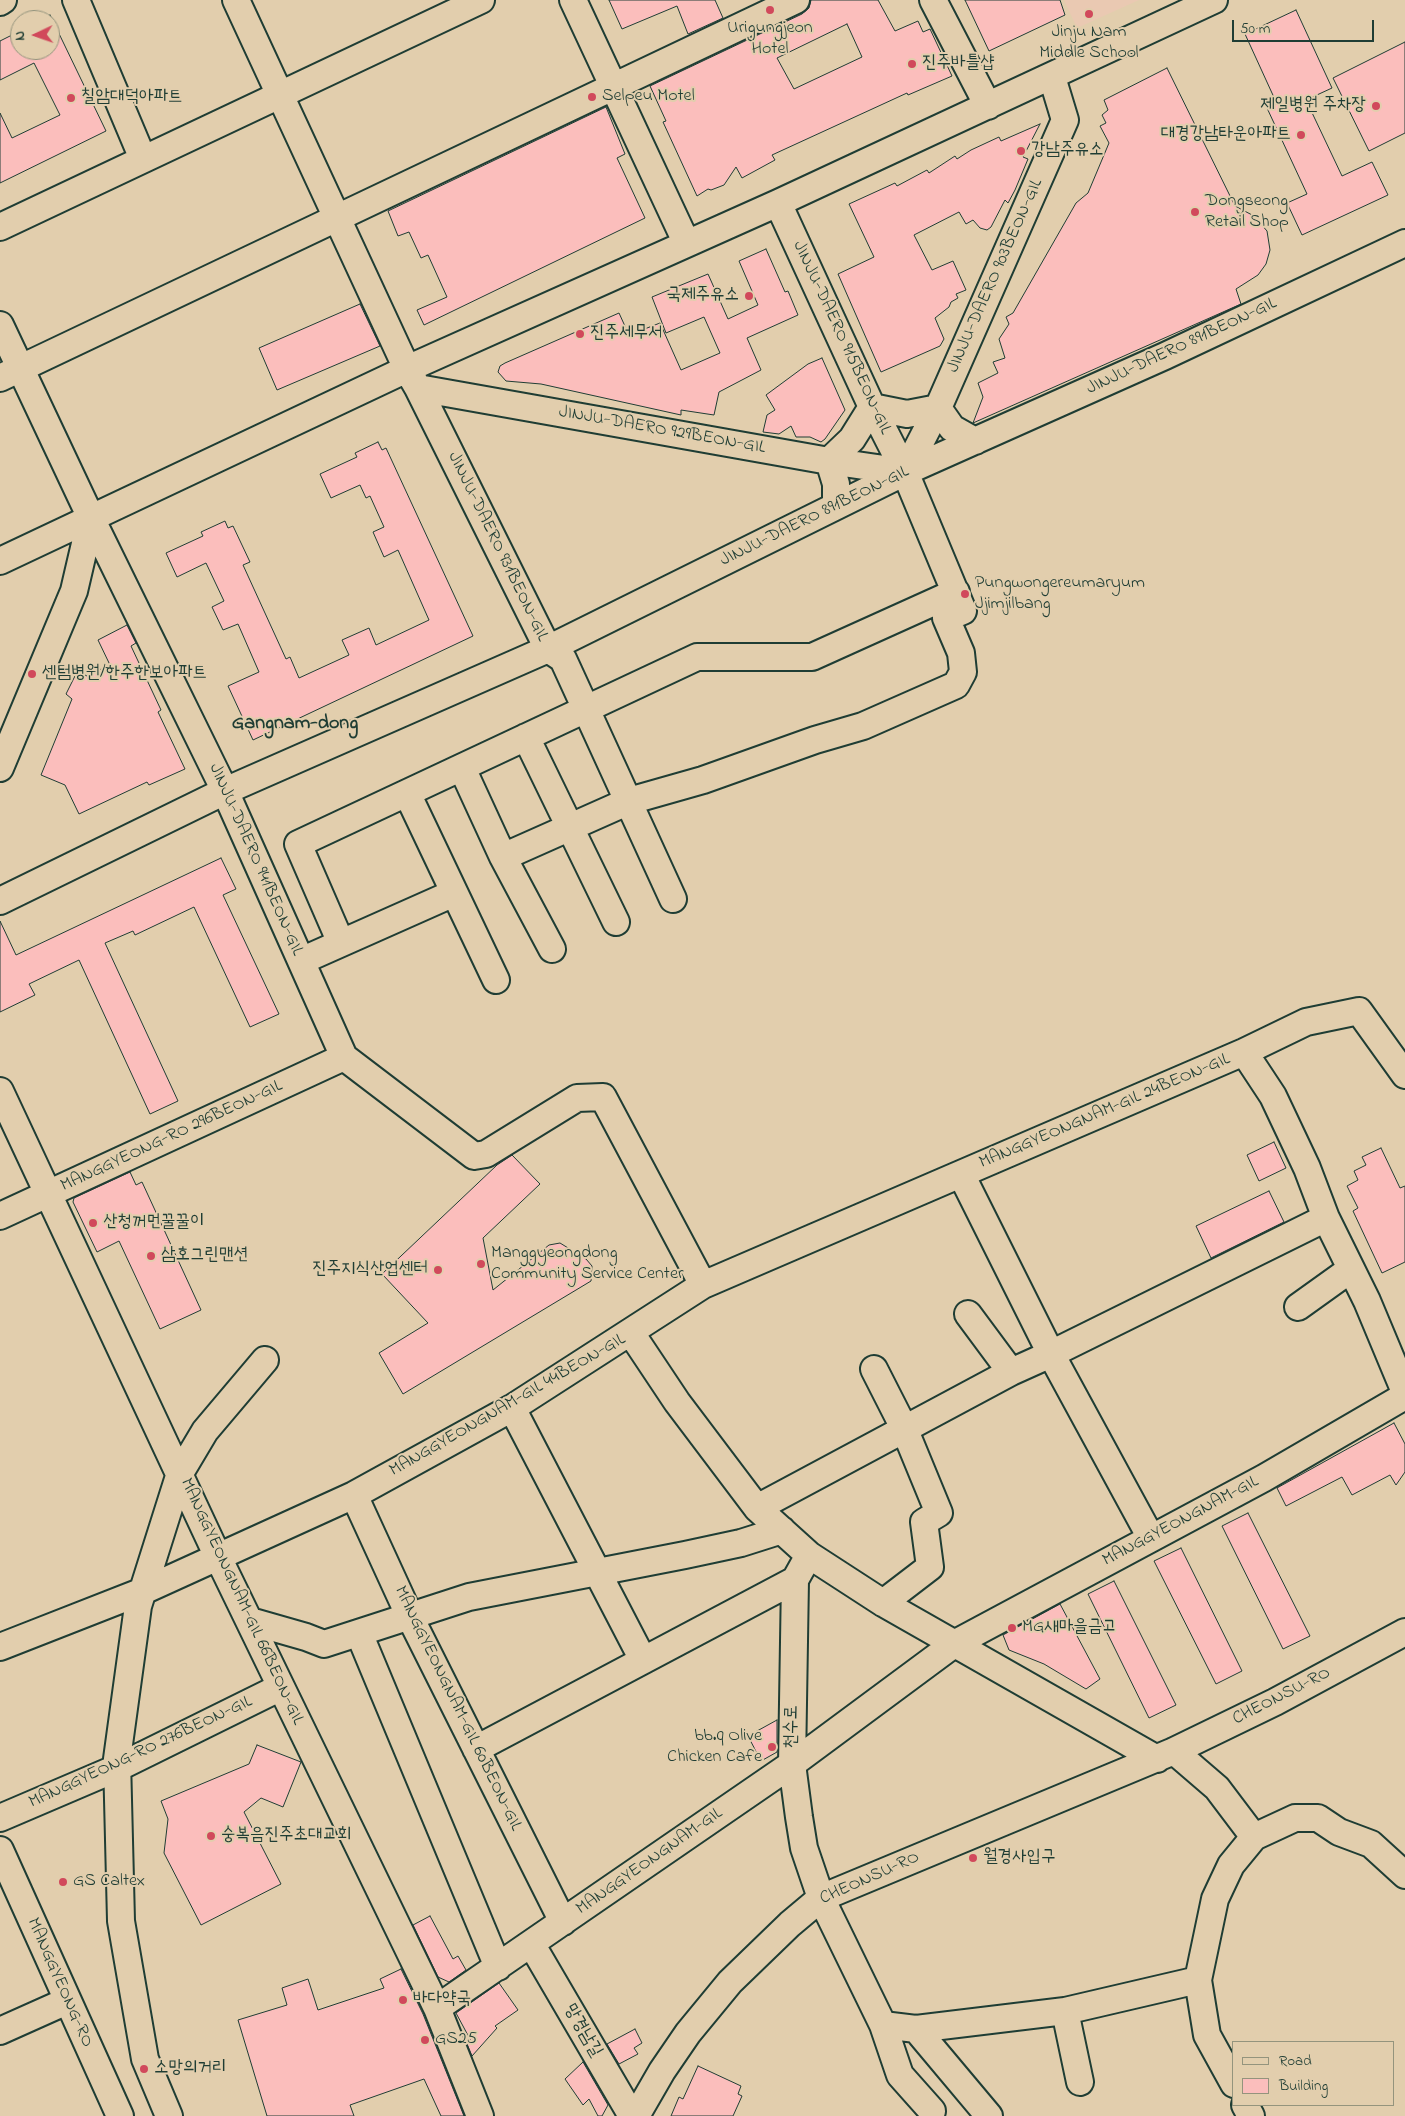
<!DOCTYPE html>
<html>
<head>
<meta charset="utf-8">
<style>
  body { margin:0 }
  #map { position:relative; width:1405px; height:2116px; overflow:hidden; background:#e2cead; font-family:"Indie Flower",sans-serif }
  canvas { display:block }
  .legend { position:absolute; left:1232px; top:2041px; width:162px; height:65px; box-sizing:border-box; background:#e2cead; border:1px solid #94947d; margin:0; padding:6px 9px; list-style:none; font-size:15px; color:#1f3d34 }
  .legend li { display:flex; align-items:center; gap:10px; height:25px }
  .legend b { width:25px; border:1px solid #94947d }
  .north { position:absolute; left:10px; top:10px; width:50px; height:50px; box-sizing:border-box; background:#e2cead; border:1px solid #94947d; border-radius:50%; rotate:267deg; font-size:14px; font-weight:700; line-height:20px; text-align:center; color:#1f3d34 }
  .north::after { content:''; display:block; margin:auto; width:18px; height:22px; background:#d1495b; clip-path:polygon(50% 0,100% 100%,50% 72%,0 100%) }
  .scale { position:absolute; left:1232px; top:20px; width:142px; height:22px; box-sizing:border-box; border:2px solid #1f3d34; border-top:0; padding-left:6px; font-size:15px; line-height:18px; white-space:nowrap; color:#1f3d34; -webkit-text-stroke:4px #e2cead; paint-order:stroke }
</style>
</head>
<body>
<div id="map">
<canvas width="1405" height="2116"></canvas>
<ul class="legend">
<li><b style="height:6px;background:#e2cead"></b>Road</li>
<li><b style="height:14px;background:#fbbebc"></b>Building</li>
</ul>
<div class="north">N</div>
<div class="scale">50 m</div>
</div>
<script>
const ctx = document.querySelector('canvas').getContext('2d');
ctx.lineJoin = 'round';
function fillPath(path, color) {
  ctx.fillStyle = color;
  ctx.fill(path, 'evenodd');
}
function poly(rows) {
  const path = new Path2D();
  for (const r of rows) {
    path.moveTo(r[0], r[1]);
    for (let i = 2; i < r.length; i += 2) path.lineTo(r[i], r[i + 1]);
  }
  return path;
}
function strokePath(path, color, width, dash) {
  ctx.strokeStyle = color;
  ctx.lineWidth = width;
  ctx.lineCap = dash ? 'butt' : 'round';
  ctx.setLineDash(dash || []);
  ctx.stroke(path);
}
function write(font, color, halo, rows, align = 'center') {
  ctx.font = font + ' "Indie Flower","Poor Story",sans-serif';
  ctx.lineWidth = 4;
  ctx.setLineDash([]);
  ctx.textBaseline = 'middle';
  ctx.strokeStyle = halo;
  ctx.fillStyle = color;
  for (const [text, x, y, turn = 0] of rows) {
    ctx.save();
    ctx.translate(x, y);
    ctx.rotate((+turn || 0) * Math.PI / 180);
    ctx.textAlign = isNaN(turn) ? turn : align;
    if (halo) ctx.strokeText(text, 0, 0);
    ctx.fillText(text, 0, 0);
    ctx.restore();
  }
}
fillPath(poly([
  [1064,0,1139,0,1077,28]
]), '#eac9b2');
const building = poly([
  [609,0,715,0,723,18,688,34,677,6,622,29,609,0],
  [811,0,878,0,895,31,918,21,923,32,930,29,952,76,908,95,907,93,772,155,775,160,742,178,736,167,724,185,711,190,708,189,697,196,663,122,666,121,650,86,802,14,809,8,811,0],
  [847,24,862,57,794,89,777,58,847,24],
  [965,0,1060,0,1065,15,989,51,965,0],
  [1296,10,1332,88,1306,100,1342,176,1372,162,1388,195,1302,235,1287,203,1307,194,1267,108,1277,104,1245,34,1296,10],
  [50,15,106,131,0,183,0,113,12,138,60,115,34,63,0,80,0,41,20,31,20,50,50,50,50,15],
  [1405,42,1405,133,1369,151,1333,78,1405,42],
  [1167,68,1235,206,1254,216,1267,231,1270,250,1266,264,1258,275,1236,289,1241,304,973,423,983,397,978,383,998,373,993,362,1005,358,999,339,1009,324,1006,317,1013,313,1076,203,1088,193,1109,143,1100,126,1106,123,1102,115,1108,110,1104,100,1167,68],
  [606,107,625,154,617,158,645,218,424,325,417,310,447,297,428,255,421,258,409,232,398,236,388,211,606,107],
  [1040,124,1023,157,1028,159,1015,190,1008,203,1005,200,991,227,987,230,980,228,973,220,966,224,959,212,914,235,932,270,953,261,966,290,956,294,958,298,951,302,949,307,935,318,944,339,940,346,881,372,838,274,874,257,849,204,895,183,897,186,927,170,929,173,955,156,957,159,971,150,999,137,1001,141,1040,124],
  [766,249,785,292,788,291,798,315,747,338,761,370,719,392,714,415,681,410,681,415,541,384,506,381,498,372,500,366,505,363,619,313,629,335,660,323,681,370,720,353,704,317,666,333,652,297,708,274,728,319,758,305,739,261,766,249],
  [360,304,380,346,277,390,259,348,360,304],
  [822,358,845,410,825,439,821,442,810,437,796,437,791,426,779,434,763,432,767,415,775,410,766,395,808,364,822,358],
  [378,442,382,450,386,448,473,636,253,740,228,686,259,672,238,624,223,630,212,607,224,601,206,563,177,577,166,553,203,536,201,532,225,521,228,528,233,526,250,562,243,565,286,659,290,657,299,678,349,655,342,640,369,628,376,645,429,620,398,550,384,557,373,532,384,527,370,496,366,498,360,485,331,498,320,474,357,457,355,453,378,442],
  [127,625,136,643,131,646,161,710,158,712,185,769,149,785,147,782,79,814,65,785,41,775,72,699,66,694,79,668,86,676,110,665,98,640,127,625],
  [221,858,236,889,223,895,279,1014,250,1027,194,907,135,935,133,931,105,943,178,1101,150,1114,79,960,29,984,35,995,0,1012,0,921,16,955,221,858],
  [1274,1142,1286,1168,1259,1181,1247,1155,1274,1142],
  [1381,1148,1400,1188,1405,1186,1405,1262,1382,1273,1353,1211,1358,1208,1347,1186,1358,1180,1354,1171,1366,1165,1362,1157,1381,1148],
  [512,1155,540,1184,483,1238,493,1290,549,1245,560,1243,586,1259,592,1266,591,1281,403,1394,379,1353,428,1323,382,1274,497,1165,512,1155],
  [130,1172,136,1185,142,1182,201,1310,160,1329,119,1241,97,1252,73,1202,74,1198,130,1172],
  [1269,1191,1284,1222,1211,1258,1196,1226,1269,1191],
  [1394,1423,1405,1444,1405,1472,1396,1485,1390,1475,1352,1495,1342,1477,1286,1506,1277,1488,1394,1423],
  [1248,1513,1310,1636,1283,1649,1222,1526,1248,1513],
  [1181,1548,1242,1671,1216,1684,1154,1561,1181,1548],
  [1114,1581,1176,1705,1149,1718,1088,1594,1114,1581],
  [1060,1604,1100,1679,1086,1689,1044,1664,1009,1650,1003,1635,1060,1604],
  [777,1720,777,1752,761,1761,748,1736,777,1720],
  [257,1745,301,1762,283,1807,261,1798,244,1812,281,1884,201,1925,164,1853,168,1819,161,1801,249,1764,257,1745],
  [430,1916,453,1959,458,1956,466,1970,449,1982,438,1977,413,1925,430,1916],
  [401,1969,423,2014,464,2116,441,2116,424,2079,350,2105,354,2116,267,2116,238,2020,287,2005,282,1988,308,1979,318,2010,384,1988,380,1979,401,1969],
  [499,1983,518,2010,495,2026,497,2028,472,2056,467,2044,471,2041,456,2013,499,1983],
  [635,2029,642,2043,634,2048,638,2054,619,2064,607,2044,635,2029],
  [583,2062,608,2105,602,2116,598,2116,589,2099,583,2105,565,2079,583,2062],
  [698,2066,741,2086,738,2094,742,2096,733,2116,671,2116,679,2097,683,2099,698,2066]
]);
fillPath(building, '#fbbebc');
strokePath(building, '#1f3d34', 1);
const minor = poly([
  [76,0,143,159],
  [236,0,407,369,418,388,548,649,563,659,673,899],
  [573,0,686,242],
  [933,0,988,106],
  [0,2,3,0],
  [0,227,481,0],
  [0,325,91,518,225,791,344,1057,474,1156,486,1154,577,1098,603,1097,703,1285],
  [0,378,796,0],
  [418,388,829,461,905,472],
  [905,472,938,408,1065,120,1052,77],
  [836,505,836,484,829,461,852,439,872,407,907,414,938,408,952,428,975,441],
  [0,561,407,369,778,203,1214,0],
  [526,737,616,922],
  [0,768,74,591,91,518],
  [462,768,503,857,552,949],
  [407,793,496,980],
  [503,857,629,801,703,780,815,740,863,726,956,685,963,672,961,653,946,618,963,611,905,472,872,407,778,203],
  [0,901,225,791,548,649,905,472,1165,356,1405,243],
  [341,943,298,844,697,657,812,657,956,592],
  [301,961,454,893],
  [1244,1052,1273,1096,1307,1168,1326,1218,1367,1301,1405,1392],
  [0,1091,218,1557,437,2008,480,2116],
  [961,1174,1051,1354,1151,1538],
  [0,1216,344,1057],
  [1298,1307,1351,1269],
  [968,1314,1011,1372],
  [631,1333,677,1402,757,1508,809,1555,883,1603,1157,1759],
  [874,1369,904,1428,939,1513,924,1522,930,1567,883,1603],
  [512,1408,643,1660],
  [354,1495,410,1617,563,1922],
  [757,1508,1011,1372,1051,1354,1326,1218],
  [809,1555,795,1580,792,1764,799,1817,804,1848,821,1898,883,2025,916,2029,1065,2011,1198,1980],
  [250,1621,306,1637,324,1644,469,1597,685,1555,741,1543,782,1530],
  [359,1633,498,1967],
  [0,1647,143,1591,354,1495,512,1408,703,1285,1244,1052,1306,1022,1359,1011,1405,1075],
  [476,1749,795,1580],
  [1174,1751,1217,1788,1254,1837],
  [0,1818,117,1768,281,1687],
  [0,1850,120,2116],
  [532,1945,632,2116],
  [437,2008,792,1764,954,1644,1264,1478,1405,1396],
  [1065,2011,1080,2082],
  [883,2025,900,2075,932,2111],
  [916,2029,989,2116],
  [0,2031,67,2001],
  [1234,2084,1207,2035,1198,1980,1215,1899,1231,1865,1254,1837,1295,1818,1318,1818,1339,1832,1371,1844,1405,1875],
  [1245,2105,1251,2116],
  [169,2116,145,2059,121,1921,117,1759,138,1606,180,1473,205,1431,265,1360],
  [636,2116,662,2071,688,2033,730,1982,790,1924,821,1898,1174,1751,1275,1702,1405,1632]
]);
strokePath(minor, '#1f3d34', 30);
strokePath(minor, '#e2cead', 26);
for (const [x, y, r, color] of [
  [770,10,5,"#d1495b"],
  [1089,14,5,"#d1495b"],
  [912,64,5,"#d1495b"],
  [592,97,5,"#d1495b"],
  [71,98,5,"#d1495b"],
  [1376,106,5,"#d1495b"],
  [1301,135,5,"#d1495b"],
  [1021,151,5,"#d1495b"],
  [1195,212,5,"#d1495b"],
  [749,296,5,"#d1495b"],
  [580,334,5,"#d1495b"],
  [965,594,5,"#d1495b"],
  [32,674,5,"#d1495b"],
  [93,1223,5,"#d1495b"],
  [151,1256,5,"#d1495b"],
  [481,1264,5,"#d1495b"],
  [438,1270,5,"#d1495b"],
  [1012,1628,5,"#d1495b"],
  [772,1747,5,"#d1495b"],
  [211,1836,5,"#d1495b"],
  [973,1858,5,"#d1495b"],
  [63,1882,5,"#d1495b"],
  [403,2000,5,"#d1495b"],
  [425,2040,5,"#d1495b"],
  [144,2069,5,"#d1495b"]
]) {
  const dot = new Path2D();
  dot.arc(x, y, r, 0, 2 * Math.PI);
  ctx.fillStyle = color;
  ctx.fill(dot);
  strokePath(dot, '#e2cead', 2);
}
write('18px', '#1f3d34', '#e2cead', [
  ["Urigungjeon",770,29,"center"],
  ["Hotel",770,50,"center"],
  ["Jinju Nam",1089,33,"center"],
  ["Middle School",1089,54,"center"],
  ["진주바틀샵",922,64],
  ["Selpeu Motel",602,97],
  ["칠암대덕아파트",81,98],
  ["제일병원 주차장",1366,106,"right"],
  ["대경강남타운아파트",1291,135,"right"],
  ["강남주유소",1031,151],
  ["Dongseong",1205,202],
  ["Retail Shop",1205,223],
  ["국제주유소",739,296,"right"],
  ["진주세무서",590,334],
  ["Pungwongereumaryum",975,584],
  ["Jjimjilbang",975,605],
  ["센텀병원/한주한보아파트",42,674],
  ["산청꺼먼꿀꿀이",103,1223],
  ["Manggyeongdong",491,1254],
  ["Community Service Center",491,1275],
  ["삼호그린맨션",161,1256],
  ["진주지식산업센터",428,1270,"right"],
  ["MG새마을금고",1022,1628],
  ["bb.q Olive",762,1737,"right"],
  ["Chicken Cafe",762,1758,"right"],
  ["숭복음진주초대교회",221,1836],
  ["월경사입구",983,1858],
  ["GS Caltex",73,1882],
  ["바다약국",413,2000],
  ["GS25",435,2040],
  ["소망의거리",154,2069]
], 'left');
write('18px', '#1f3d34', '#e2cead', [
  ["JINJU-DAERO 903BEON-GIL",996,276,-66],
  ["JINJU-DAERO 915BEON-GIL",841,338,65],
  ["JINJU-DAERO 891BEON-GIL",1182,347,-25],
  ["JINJU-DAERO 929BEON-GIL",662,431,10],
  ["JINJU-DAERO 891BEON-GIL",815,517,-26],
  ["JINJU-DAERO 931BEON-GIL",497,547,64],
  ["JINJU-DAERO 941BEON-GIL",255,860,66],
  ["MANGGYEONGNAM-GIL 24BEON-GIL",1105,1112,-23],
  ["MANGGYEONG-RO 296BEON-GIL",172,1137,-25],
  ["MANGGYEONGNAM-GIL 44BEON-GIL",508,1406,-30],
  ["MANGGYEONGNAM-GIL",1181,1522,-28],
  ["MANGGYEONGNAM-GIL 66BEON-GIL",241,1602,65],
  ["CHEONSU-RO",1282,1697,-27],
  ["MANGGYEONGNAM-GIL 60BEON-GIL",457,1709,64],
  ["천수로",793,1727,-89],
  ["MANGGYEONG-RO 276BEON-GIL",141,1753,-25],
  ["MANGGYEONGNAM-GIL",650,1862,-35],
  ["CHEONSU-RO",870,1879,-24],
  ["MANGGYEONG-RO",59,1983,66],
  ["망경남길",582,2031,60]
]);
write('bold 20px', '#1f3d34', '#e2cead', [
  ["Gangnam-dong",295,725]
]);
</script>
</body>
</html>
